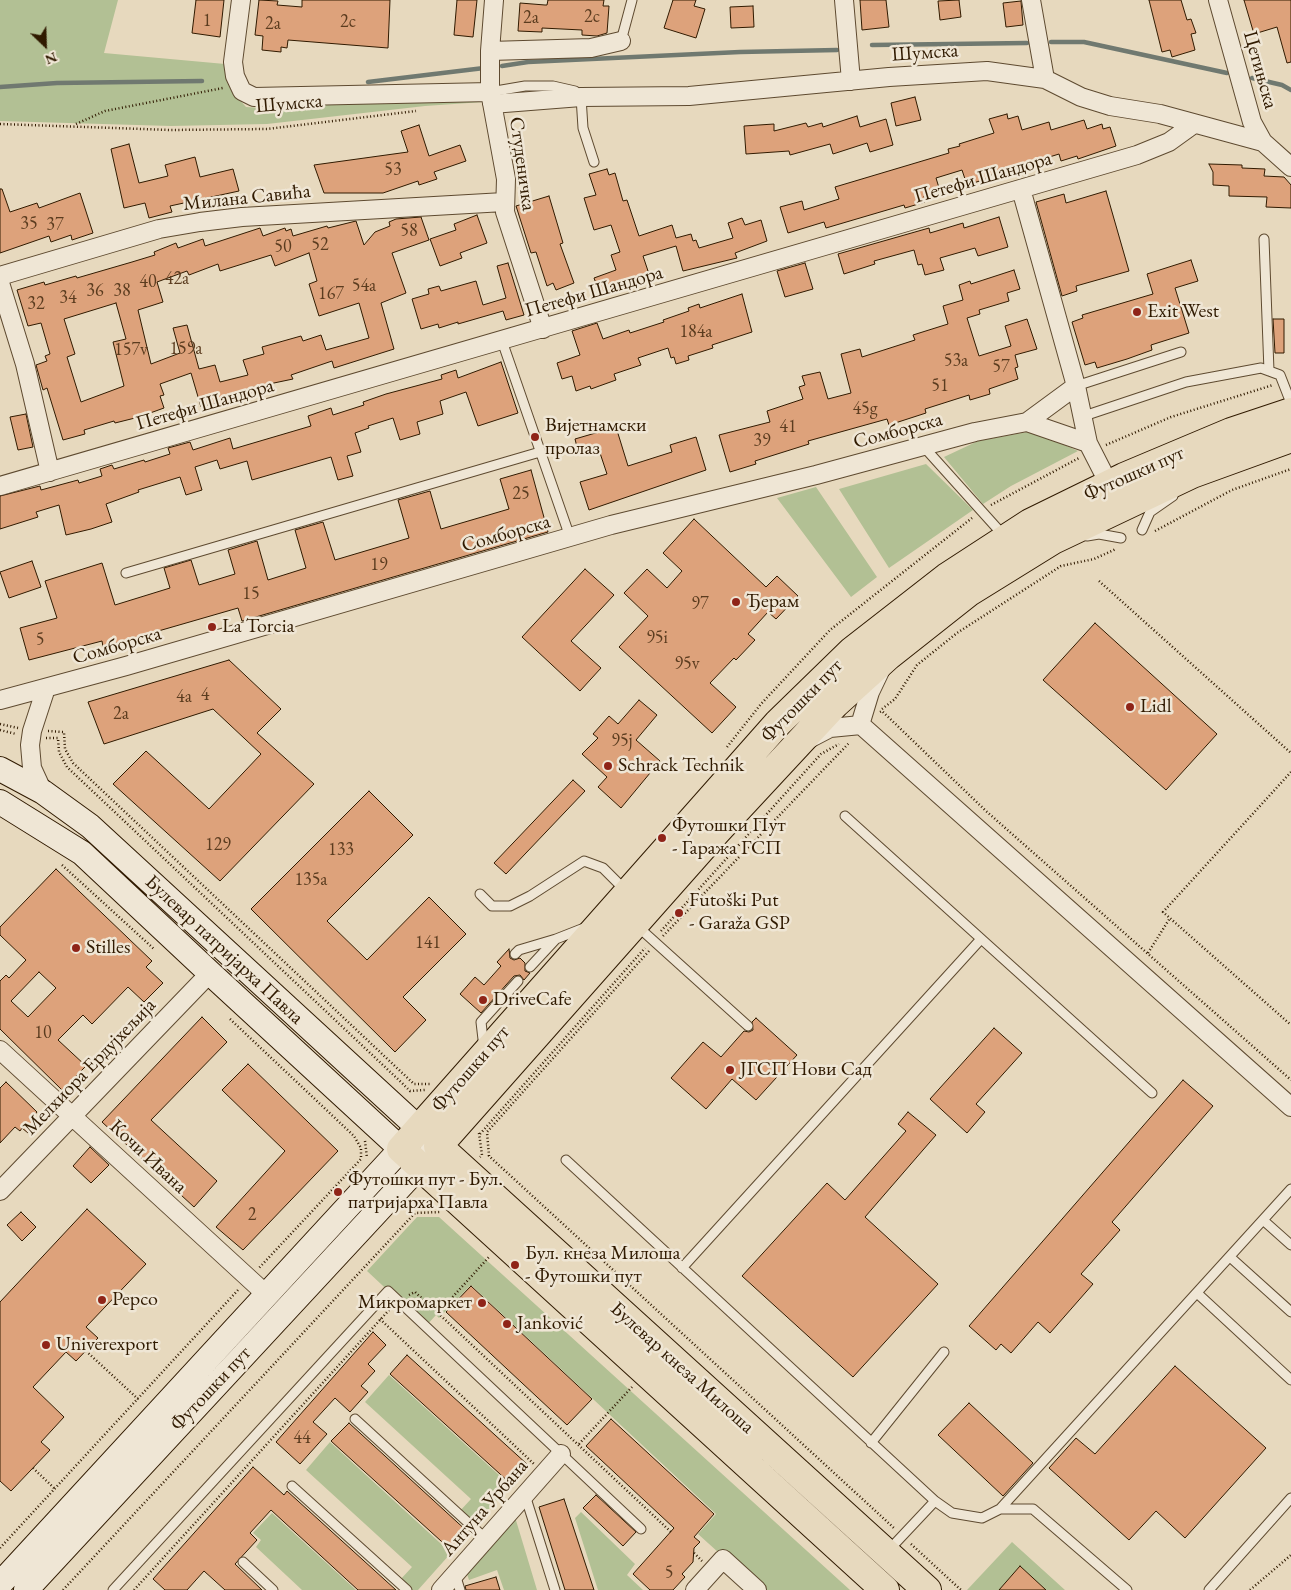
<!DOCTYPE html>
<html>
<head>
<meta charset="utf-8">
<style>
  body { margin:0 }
  #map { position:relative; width:1291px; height:1590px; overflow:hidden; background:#e7d9be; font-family:"EB Garamond",serif }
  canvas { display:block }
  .north { position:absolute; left:20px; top:20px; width:50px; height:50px; -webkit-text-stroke:4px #efe6d5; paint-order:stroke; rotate:156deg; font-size:14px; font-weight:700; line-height:20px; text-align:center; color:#301a00 }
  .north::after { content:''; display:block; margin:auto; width:18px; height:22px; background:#301a00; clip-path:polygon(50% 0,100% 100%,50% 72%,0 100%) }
</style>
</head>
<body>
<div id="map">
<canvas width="1291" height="1590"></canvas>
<div class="north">N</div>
</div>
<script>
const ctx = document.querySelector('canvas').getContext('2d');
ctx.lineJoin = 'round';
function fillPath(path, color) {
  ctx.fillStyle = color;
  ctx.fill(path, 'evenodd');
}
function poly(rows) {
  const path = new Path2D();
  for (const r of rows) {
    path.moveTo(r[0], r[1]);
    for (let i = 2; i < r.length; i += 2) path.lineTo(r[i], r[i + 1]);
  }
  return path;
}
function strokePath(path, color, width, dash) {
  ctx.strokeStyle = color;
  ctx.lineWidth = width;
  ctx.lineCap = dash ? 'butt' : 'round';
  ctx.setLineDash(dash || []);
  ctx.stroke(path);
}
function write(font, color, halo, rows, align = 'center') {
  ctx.font = font + ' "EB Garamond",serif';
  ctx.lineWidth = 5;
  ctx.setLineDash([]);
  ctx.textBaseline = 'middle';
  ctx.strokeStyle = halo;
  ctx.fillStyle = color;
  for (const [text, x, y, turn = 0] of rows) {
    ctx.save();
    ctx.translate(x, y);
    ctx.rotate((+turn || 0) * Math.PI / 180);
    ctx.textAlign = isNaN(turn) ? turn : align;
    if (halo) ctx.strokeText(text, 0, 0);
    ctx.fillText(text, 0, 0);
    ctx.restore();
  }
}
fillPath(poly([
  [0,0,118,0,104,53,225,64,227,78,232,91,246,107,262,108,483,98,483,102,425,106,267,124,171,126,0,121],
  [1033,431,1078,451,1011,486,983,504,944,457,978,441],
  [926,464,973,510,889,568,839,489],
  [816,487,877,577,851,597,777,498],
  [417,1217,439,1217,850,1590,760,1590,698,1534,716,1514,471,1285,439,1318,436,1315,426,1326,367,1271],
  [389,1375,510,1485,474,1526,459,1512,471,1499,365,1402],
  [330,1442,451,1553,418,1590,411,1590,400,1580,412,1567,306,1470],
  [581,1512,635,1564,627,1575,643,1590,598,1590,575,1518],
  [272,1513,356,1590,302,1590,256,1547,261,1540,253,1533],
  [515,1517,537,1590,504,1590,497,1570,469,1580,466,1571],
  [1012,1542,1065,1590,967,1590]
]), '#b2c094');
strokePath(poly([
  [1051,42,1084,42,1227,73],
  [872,45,1027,43],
  [502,66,528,62,740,52,837,50],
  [1252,78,1282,85,1291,90],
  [368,82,484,68],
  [0,87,57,83,202,81]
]), '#707970', 4.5);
const building = poly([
  [196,0,224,0,220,37,192,33,196,0],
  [259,0,278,1,277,5,302,7,302,0,390,0,388,48,288,40,287,48,281,47,281,52,262,50,263,36,255,35,259,0],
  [457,0,477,0,473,37,454,35,457,0],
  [548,0,604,0,603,6,609,6,607,33,597,36,582,35,582,30,542,28,542,32,518,31,520,3,545,5,547,5,548,0],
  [673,0,696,0,694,6,705,9,696,38,664,28,673,0],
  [860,0,886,0,889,27,862,30,860,0],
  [959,0,961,17,940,20,938,1,959,0],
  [1149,0,1181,0,1187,20,1191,19,1196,33,1191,34,1195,50,1172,57,1170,50,1162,52,1149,0],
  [1244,0,1291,0,1291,62,1287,63,1277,27,1254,34,1244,0],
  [1021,1,1023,25,1006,27,1003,3,1021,1],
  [753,6,754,27,731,28,730,7,753,6],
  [915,97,921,120,896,126,891,103,915,97],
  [1007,114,1008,119,1018,116,1022,130,1049,122,1051,130,1084,120,1087,129,1102,124,1103,129,1110,127,1116,146,1078,159,1077,156,1061,161,1059,154,988,176,989,178,967,185,962,170,936,178,940,191,924,196,925,202,905,208,904,205,826,228,824,222,788,233,780,207,802,201,804,210,839,199,835,187,949,153,948,149,960,146,959,144,994,133,989,119,1007,114],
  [857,116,860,127,886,119,893,145,870,152,867,143,833,154,830,144,790,155,789,151,746,154,744,126,774,124,774,131,806,123,808,127,822,123,823,127,857,116],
  [419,125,429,156,460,145,466,161,434,172,437,179,419,185,418,181,383,193,324,193,314,165,408,152,401,131,419,125],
  [129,144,139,183,168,176,165,165,195,157,200,177,233,169,239,191,170,206,172,212,149,218,145,203,124,208,111,149,129,144],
  [1209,164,1242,165,1242,168,1265,169,1264,176,1284,177,1291,185,1291,208,1266,207,1267,197,1229,196,1229,186,1213,185,1213,172,1209,164],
  [607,169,609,175,615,173,623,201,627,200,639,236,672,225,676,238,691,234,693,241,696,240,699,248,733,238,728,223,742,218,745,225,761,220,767,241,735,253,737,258,683,271,676,246,643,256,651,280,601,297,594,278,616,270,611,255,620,252,611,225,594,230,584,198,596,195,589,174,607,169],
  [0,189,2,189,10,212,37,203,39,208,80,193,93,233,72,240,71,235,51,242,49,236,0,253,0,189],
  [1106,191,1129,271,1076,286,1077,291,1062,296,1036,202,1064,194,1066,203,1106,191],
  [549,196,563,243,560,244,574,283,556,290,553,283,547,286,536,252,531,253,516,206,549,196],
  [477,215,487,243,460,253,462,258,440,266,430,239,456,230,454,224,477,215],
  [421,217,429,240,392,253,406,293,381,303,394,349,334,368,332,361,291,375,293,379,250,388,252,393,201,407,191,373,160,384,164,395,160,396,164,408,139,417,115,423,114,421,84,430,85,434,63,440,47,388,43,390,36,365,47,361,45,356,50,354,41,323,28,326,17,290,44,282,45,285,76,276,77,278,132,262,155,255,154,252,176,243,178,248,203,239,205,246,260,228,263,236,285,228,286,231,291,229,293,236,327,226,328,228,356,221,364,245,375,232,390,226,389,222,396,219,421,217],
  [309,253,317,281,309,284,319,316,359,303,369,338,326,350,321,335,303,341,301,336,262,347,264,354,243,360,248,375,220,382,215,365,199,369,187,325,173,328,180,353,151,364,138,310,163,302,157,282,187,271,189,275,218,264,220,271,271,255,275,266,309,253],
  [116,303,126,339,113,342,124,386,81,402,67,357,75,354,64,319,116,303],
  [999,217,1008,247,978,256,975,248,940,258,944,270,925,275,922,264,918,265,914,250,874,261,875,264,844,274,838,254,929,228,930,233,963,223,964,228,999,217],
  [1191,260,1198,281,1175,288,1189,333,1151,345,1152,350,1127,359,1097,368,1095,362,1085,365,1072,322,1083,318,1082,315,1153,294,1147,274,1191,260],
  [508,263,524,315,506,320,503,311,458,324,458,322,439,328,438,324,421,329,412,299,429,294,428,289,439,286,441,291,476,281,483,305,506,298,497,266,508,263],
  [805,263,813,289,785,297,777,271,805,263],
  [1014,270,1020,289,1007,293,1009,301,979,310,980,314,967,318,979,356,1011,346,1005,326,1027,319,1037,349,1015,355,1018,367,1015,368,1018,379,989,389,990,394,970,400,969,395,925,409,926,413,889,425,887,419,808,441,809,444,755,461,756,464,730,472,719,435,770,422,767,411,803,399,799,387,805,385,802,376,820,372,828,399,851,393,841,354,860,349,862,357,915,340,913,335,948,324,943,306,963,300,959,285,970,281,971,284,1014,270],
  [742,294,752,332,712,345,713,348,688,356,689,360,676,364,674,357,671,358,668,348,638,358,641,365,614,374,616,380,591,389,590,386,576,391,572,376,562,379,557,363,580,355,572,331,597,323,603,339,629,330,630,333,664,322,663,320,689,311,688,308,699,304,700,308,742,294],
  [1273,319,1284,319,1284,353,1275,353,1273,319],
  [501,362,518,413,478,426,466,392,440,401,443,414,417,422,420,434,400,440,393,418,368,426,369,428,355,433,361,452,347,456,353,476,338,480,331,457,252,480,247,461,220,469,217,460,195,467,202,490,186,495,180,477,138,490,139,492,106,504,112,522,91,529,66,535,59,505,36,512,38,517,0,529,0,496,40,486,41,490,78,480,79,483,102,476,100,469,112,465,114,469,144,460,145,462,170,454,168,448,190,442,193,450,230,438,233,449,311,426,308,416,331,408,333,415,364,405,363,402,386,394,442,379,441,375,456,370,458,378,501,362],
  [26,414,33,447,18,450,10,417,26,414],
  [616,427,628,466,672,452,670,445,696,437,706,470,589,510,580,482,607,474,599,450,579,455,575,439,616,427],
  [531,470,548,532,242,621,238,608,103,647,102,641,29,660,20,628,57,618,45,581,102,563,115,605,170,588,164,568,191,560,199,585,235,574,228,550,257,541,268,580,306,568,295,530,323,522,335,560,409,538,398,500,430,491,441,529,509,509,500,479,531,470],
  [694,519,766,587,777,576,798,596,776,619,768,612,748,634,755,640,736,660,734,658,710,683,736,707,712,733,619,647,648,616,624,593,647,569,667,588,682,571,663,553,694,519],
  [32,561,41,587,9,598,0,572,32,561],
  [585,569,614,595,571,641,601,668,580,691,522,637,585,569],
  [1095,623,1217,734,1166,790,1043,680,1095,623],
  [229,660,281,709,257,733,314,784,220,881,113,784,146,751,209,809,261,754,213,709,104,744,88,702,229,660],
  [639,700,657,715,636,740,660,761,621,808,598,787,607,777,582,754,598,738,593,734,609,716,618,724,639,700],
  [573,780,585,791,506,874,494,863,573,780],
  [369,791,413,835,327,921,367,960,429,897,466,934,403,997,426,1020,395,1052,251,909,369,791],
  [56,869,152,961,146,967,163,983,144,1002,128,987,92,1024,83,1015,58,1040,86,1066,62,1090,0,1029,0,981,6,975,9,978,26,960,0,935,0,927,56,869],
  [39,972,56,988,28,1017,11,1001,39,972],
  [509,949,510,958,514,960,520,958,525,963,525,971,530,973,524,980,520,975,514,976,481,1013,460,994,475,977,484,985,501,966,497,962,509,949],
  [202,1017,227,1042,151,1120,217,1181,194,1207,102,1122,202,1017],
  [756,1018,797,1055,756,1100,732,1079,706,1109,671,1078,703,1042,721,1057,744,1031,749,1032,753,1030,752,1022,756,1018],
  [994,1028,1022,1053,976,1104,985,1112,967,1133,930,1099,994,1028],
  [248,1064,338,1151,243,1250,216,1227,285,1151,222,1090,248,1064],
  [1183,1080,1213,1106,1112,1222,1120,1230,1081,1274,1093,1284,1050,1333,1038,1322,1011,1353,1001,1344,996,1350,969,1326,1183,1080],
  [6,1082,37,1112,33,1117,38,1122,28,1133,22,1128,20,1131,15,1127,0,1143,0,1088,6,1082],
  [908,1112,936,1135,865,1217,938,1284,853,1377,742,1276,827,1183,845,1200,906,1131,898,1124,908,1112],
  [90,1147,109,1165,91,1183,73,1166,90,1147],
  [87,1209,146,1264,86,1327,98,1338,76,1361,66,1352,33,1387,64,1417,41,1442,50,1450,11,1491,0,1481,0,1302,87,1209],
  [21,1212,36,1227,22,1241,7,1225,21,1212],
  [471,1286,592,1399,567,1425,446,1312,471,1286],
  [373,1332,386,1345,368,1364,375,1371,361,1386,368,1392,350,1412,335,1398,313,1422,327,1434,300,1464,276,1442,373,1332],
  [407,1355,528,1465,511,1484,390,1374,407,1355],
  [1175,1366,1266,1448,1185,1538,1156,1511,1129,1540,1049,1468,1076,1438,1095,1454,1175,1366],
  [969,1403,1033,1463,1003,1496,938,1435,969,1403],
  [611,1419,714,1514,694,1537,700,1542,694,1548,693,1562,682,1574,685,1577,673,1590,650,1590,633,1574,674,1528,586,1446,611,1419],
  [349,1423,469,1533,452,1551,331,1441,349,1423],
  [253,1467,284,1495,287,1491,396,1590,358,1590,271,1510,250,1533,257,1540,235,1564,262,1590,225,1590,204,1571,187,1590,165,1590,153,1579,253,1467],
  [596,1495,636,1532,623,1546,583,1508,596,1495],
  [564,1499,594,1590,565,1590,539,1507,564,1499],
  [1020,1566,1046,1590,999,1590,1020,1566],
  [496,1577,500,1590,466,1590,465,1586,496,1577]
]);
fillPath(building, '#dda27b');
strokePath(building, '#301a00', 1);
const service = poly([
  [621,41,632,0],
  [490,92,525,86,553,86,575,91,581,97,583,128,594,162],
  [1264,239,1269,371],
  [502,341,570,537],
  [1076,386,1181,352],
  [1084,416,1186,382,1261,368,1280,375,1291,403],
  [924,447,1004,536],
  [1142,530,1150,512,1173,496],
  [1087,536,1099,534,1121,538],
  [126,573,540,452],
  [845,816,1152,1093],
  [480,894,492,906,510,906,530,896,584,861,603,868,626,891],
  [636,925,748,1026],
  [515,954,519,950,556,939],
  [530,967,556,939,584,928],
  [484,1048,481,1022,518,981],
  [566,1160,935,1501,952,1513,982,1518,1000,1509,1291,1189],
  [1263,1220,1291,1245],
  [1230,1257,1291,1312],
  [682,1268,981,939],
  [1197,1293,1291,1380],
  [355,1419,486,1539],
  [871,1443,944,1352],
  [292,1486,407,1590],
  [525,1495,555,1590],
  [1000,1509,1033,1509,1127,1590],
  [888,1551,935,1501],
  [243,1562,273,1590],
  [455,1574,460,1590],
  [113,1590,388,1291,641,1529],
  [1209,1590,1291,1498]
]);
const minor = poly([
  [241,0,233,62,235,76,242,91,254,97,490,92],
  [494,0,490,51,490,92,506,179,505,212,543,329],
  [844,0,851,81],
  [1031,0,1045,79],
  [1218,0,1252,122,1263,142,1291,167],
  [490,51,591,48,621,41],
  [492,104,581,97,689,96,889,77,987,71,1045,79,1081,97,1110,106,1160,114,1263,142],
  [1021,189,1076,386,1088,443,1109,484],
  [0,276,159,229,200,222,242,217,504,202],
  [0,283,25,364,50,472],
  [1027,422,1076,386],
  [0,486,1137,155,1169,142,1194,124],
  [0,700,126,666,611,525,816,475,975,432,1027,422,1088,443],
  [860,725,870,692,881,669],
  [809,739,830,728,861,725,1291,1107],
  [43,792,32,768,30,745,32,731,46,688],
  [0,1050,267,1295],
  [0,1191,210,973],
  [441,1590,561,1454],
  [695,1590,723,1559,757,1590]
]);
const secondary = poly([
  [0,769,43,792,90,826,438,1146,26,1590],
  [0,802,82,853,210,973,401,1149,0,1584]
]);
const primary = poly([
  [885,1590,401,1149,778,723,852,651,947,577,1030,523,1124,477,1231,432,1291,412],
  [927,1590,438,1146,717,831,835,704,888,656,969,592,1053,540,1192,474,1291,438]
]);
strokePath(service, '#5e4a30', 11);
strokePath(minor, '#5e4a30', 20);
strokePath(secondary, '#301a00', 26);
strokePath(primary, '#301a00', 30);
strokePath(poly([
  [0,124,170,130,267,129,416,111],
  [76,124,105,111,223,88],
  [1106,445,1171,417,1273,385],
  [991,505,1079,458],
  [1155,531,1232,490,1291,469],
  [1099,581,1291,753],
  [882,709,895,699,917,665,957,633,1061,566,1094,559,1116,549],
  [880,712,882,711,986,811,1291,1080],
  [0,724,18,728],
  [0,730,16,734],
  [48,731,64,732,65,749,73,763,414,1084,432,1084],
  [46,738,58,738,59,752,67,767,403,1084,410,1091,425,1090],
  [727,747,761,704,830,630,972,518],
  [1291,772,1163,912,1291,1025],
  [62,865,154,949],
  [661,931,821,754,839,744],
  [663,936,850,742],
  [649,951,487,1132,489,1156,894,1528],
  [1148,953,1170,918],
  [230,1019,354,1136,361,1148,361,1159,259,1268],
  [479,1133,482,1155,480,1157],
  [480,1134,645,948],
  [365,1141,367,1158],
  [411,1204,430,1204],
  [409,1295,415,1292,438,1313,489,1257],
  [438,1313,671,1532],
  [380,1319,534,1464],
  [86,1351,138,1399],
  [579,1444,632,1387],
  [33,1468,55,1489],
  [911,1544,961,1590],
  [0,1548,238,1290],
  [694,1553,702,1561],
  [63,1590,415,1213,440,1212],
  [134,1590,390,1309],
  [1250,1590,1291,1555]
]), '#301a00', 2.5, [1, 2.5]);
strokePath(service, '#efe6d5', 9);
strokePath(minor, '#efe6d5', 18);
strokePath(secondary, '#efe6d5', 24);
strokePath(primary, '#e7d9be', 28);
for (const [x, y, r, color] of [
  [1137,312,5,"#8f2418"],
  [535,437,5,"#8f2418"],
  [736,602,5,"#8f2418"],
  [212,627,5,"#8f2418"],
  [1130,707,5,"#8f2418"],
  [608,766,5,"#8f2418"],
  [662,838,5,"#8f2418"],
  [679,913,5,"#8f2418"],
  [76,948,5,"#8f2418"],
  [483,1000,5,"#8f2418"],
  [730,1070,5,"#8f2418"],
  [338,1192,5,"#8f2418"],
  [515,1265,5,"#8f2418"],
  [102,1300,5,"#8f2418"],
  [482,1303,5,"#8f2418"],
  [507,1324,5,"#8f2418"],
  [46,1345,5,"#8f2418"]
]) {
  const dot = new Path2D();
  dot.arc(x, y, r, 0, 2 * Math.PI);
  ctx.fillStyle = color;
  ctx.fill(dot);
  strokePath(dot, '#efe6d5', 2);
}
write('18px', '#5b3c1f', null, [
  ["2c",592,17],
  ["2a",531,18],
  ["1",207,21],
  ["2c",348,22],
  ["2a",273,24],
  ["53",393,170],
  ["35",29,224],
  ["37",55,225],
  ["58",409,231],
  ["52",320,245],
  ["50",283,247],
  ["42a",177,279],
  ["40",148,282],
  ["54a",364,286],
  ["36",95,291],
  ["38",122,291],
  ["167",331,294],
  ["34",68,298],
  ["32",36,304],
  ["184a",696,332],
  ["159a",186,349],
  ["157v",131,350],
  ["53a",956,361],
  ["57",1001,367],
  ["51",940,386],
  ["45g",865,409],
  ["41",788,427],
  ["39",762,441],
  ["25",521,494],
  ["19",379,565],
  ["15",251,594],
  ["97",700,604],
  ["95i",657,638],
  ["5",40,640],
  ["95v",687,664],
  ["4",205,695],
  ["4a",184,697],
  ["2a",121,714],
  ["95j",622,741],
  ["129",218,845],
  ["133",341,850],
  ["135a",311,880],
  ["141",428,943],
  ["10",43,1033],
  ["2",252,1215],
  ["44",302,1438],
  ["5",669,1573]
]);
write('20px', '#301a00', '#efe6d5', [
  ["Шумска",925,53,-4],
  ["Цетињска",1260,70,74],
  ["Шумска",289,104,-5],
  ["Студеничка",522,164,82],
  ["Петефи Шандора",983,178,-16],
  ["Милана Савића",247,198,-6],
  ["Петефи Шандора",594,292,-16],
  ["Петефи Шандора",205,405,-16],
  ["Сомборска",898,431,-15],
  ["Футошки пут",1134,474,-24],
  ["Сомборска",506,534,-16],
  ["Сомборска",117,646,-16],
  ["Футошки пут",802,701,-46],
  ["Булевар патријарха Павла",224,950,43],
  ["Мелхиора Ердујхељија",90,1067,-46],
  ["Футошки пут",471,1069,-49],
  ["Кочи Ивана",148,1157,43],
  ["Булевар кнеза Милоша",682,1368,42],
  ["Футошки пут",211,1389,-47],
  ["Антуна Урбана",485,1508,-49]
]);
write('20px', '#301a00', '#efe6d5', [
  ["Exit West",1147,312],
  ["Вијетнамски",545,426],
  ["пролаз",545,449],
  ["Ђерам",746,602],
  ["La Torcia",222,627],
  ["Lidl",1140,707],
  ["Schrack Technik",618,766],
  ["Футошки Пут",672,826],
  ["- Гаража ГСП",672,849],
  ["Futoški Put",689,901],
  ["- Garaža GSP",689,924],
  ["Stilles",86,948],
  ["DriveCafe",493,1000],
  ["ЈГСП Нови Сад",740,1070],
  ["Футошки пут - Бул.",348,1180],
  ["патријарха Павла",348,1203],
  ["Бул. кнеза Милоша",525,1254],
  ["- Футошки пут",525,1277],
  ["Pepco",112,1300],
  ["Микромаркет",472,1303,"right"],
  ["Janković",517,1324],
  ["Univerexport",56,1345]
], 'left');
</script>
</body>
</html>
